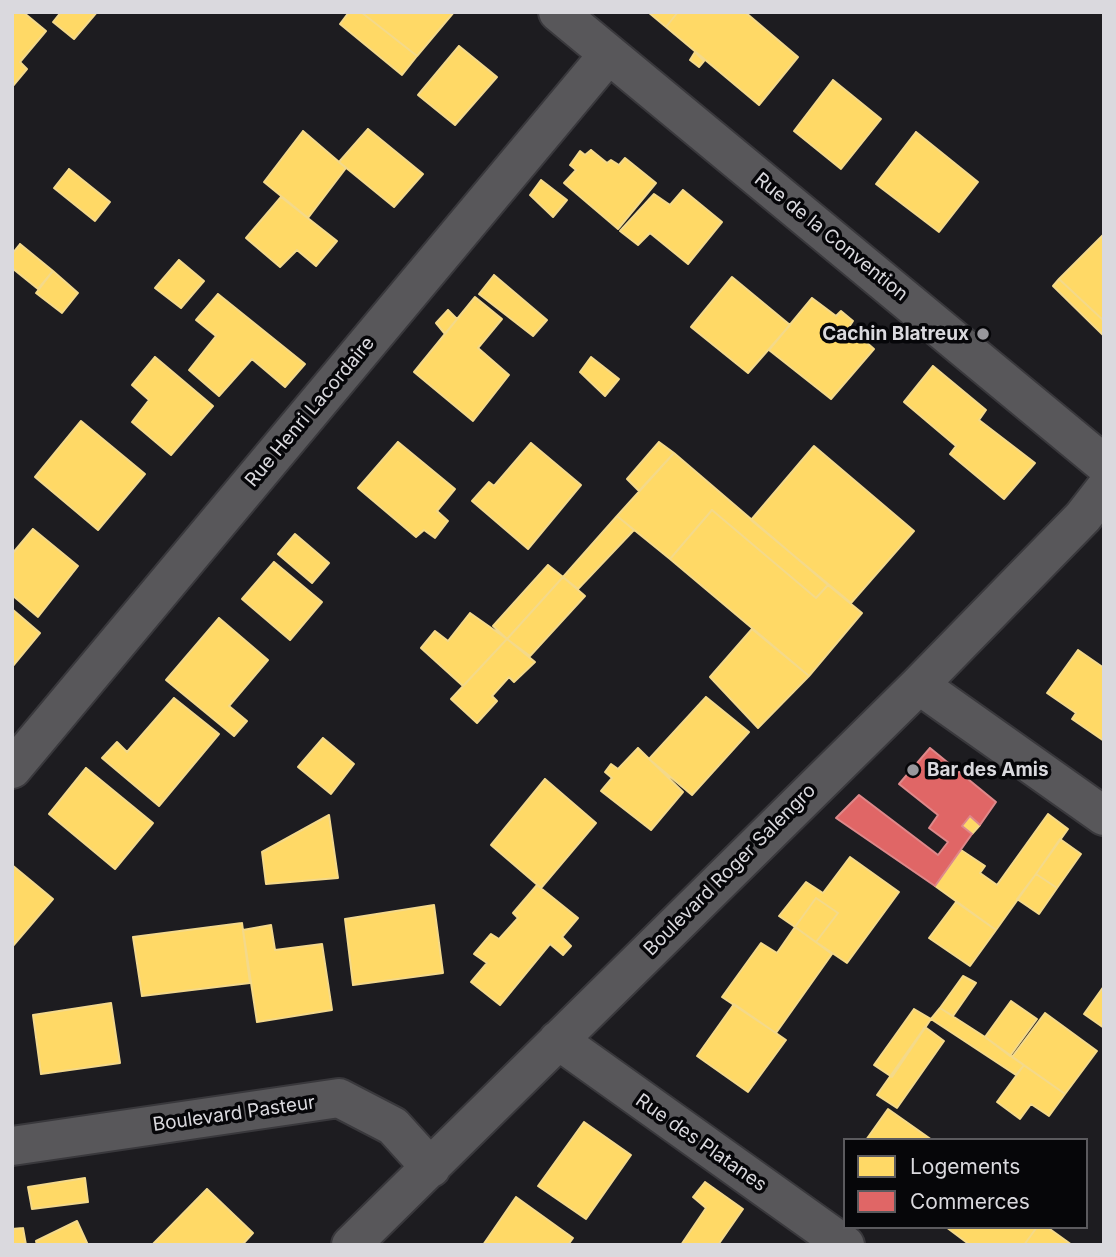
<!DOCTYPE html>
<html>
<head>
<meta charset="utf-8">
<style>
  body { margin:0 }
  #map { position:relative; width:1116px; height:1257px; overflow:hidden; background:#1d1c20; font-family:Inter,sans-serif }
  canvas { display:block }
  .frame { position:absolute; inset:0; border:14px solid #dad9de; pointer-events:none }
  .legend { position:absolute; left:843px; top:1138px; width:245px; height:91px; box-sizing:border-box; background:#060609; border:2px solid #5b5a5e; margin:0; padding:9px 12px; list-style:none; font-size:21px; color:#dad9de }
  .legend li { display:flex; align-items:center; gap:14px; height:35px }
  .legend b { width:35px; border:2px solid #5b5a5e }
</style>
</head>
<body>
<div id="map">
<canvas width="1116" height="1257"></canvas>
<div class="frame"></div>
<ul class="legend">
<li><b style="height:19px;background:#ffd966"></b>Logements</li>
<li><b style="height:19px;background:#e06666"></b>Commerces</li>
</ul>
</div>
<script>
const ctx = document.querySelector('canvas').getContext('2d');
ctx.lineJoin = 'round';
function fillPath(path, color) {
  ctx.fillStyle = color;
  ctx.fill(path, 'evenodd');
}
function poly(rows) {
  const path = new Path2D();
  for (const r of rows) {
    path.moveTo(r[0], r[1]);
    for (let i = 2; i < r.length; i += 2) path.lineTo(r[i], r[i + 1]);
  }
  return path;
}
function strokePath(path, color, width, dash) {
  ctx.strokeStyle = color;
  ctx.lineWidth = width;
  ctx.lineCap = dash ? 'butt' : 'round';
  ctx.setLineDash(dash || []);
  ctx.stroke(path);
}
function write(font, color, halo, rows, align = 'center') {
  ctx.font = font + ' Inter,sans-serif';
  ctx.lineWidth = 7;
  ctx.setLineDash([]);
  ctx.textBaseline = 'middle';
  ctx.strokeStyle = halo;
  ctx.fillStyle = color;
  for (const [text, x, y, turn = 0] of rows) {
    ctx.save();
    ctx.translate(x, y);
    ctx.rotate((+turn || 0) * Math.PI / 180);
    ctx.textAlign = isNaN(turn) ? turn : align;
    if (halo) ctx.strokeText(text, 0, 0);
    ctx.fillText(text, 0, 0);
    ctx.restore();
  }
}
const homes = poly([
  [12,12,23,12,46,31,20,62,27,69,12,87,12,12],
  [61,12,97,12,74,39,53,22,61,12],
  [349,12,361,12,417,56,402,75,340,24,349,12],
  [361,12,454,12,417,56,361,12],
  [648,12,678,12,666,27,648,12],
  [678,12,745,12,798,57,759,105,666,27,678,12],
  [459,46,497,77,455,125,418,95,459,46],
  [695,52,704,61,699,67,690,60,695,52],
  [833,80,881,119,841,169,794,131,833,80],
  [368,129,423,174,394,207,339,162,368,129],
  [303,131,346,168,308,218,264,182,303,131],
  [916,132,978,182,939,232,876,184,916,132],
  [591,150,607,163,611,160,619,165,625,158,656,183,618,229,564,183,576,170,570,165,580,151,585,155,591,150],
  [69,169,110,202,95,221,54,188,69,169],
  [541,180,567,200,553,217,530,195,541,180],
  [683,190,722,222,688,264,650,233,638,245,620,231,654,194,670,205,683,190],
  [281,197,337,241,316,266,297,250,280,267,246,238,281,197],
  [1104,234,1104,321,1059,279,1104,234],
  [20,244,53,271,38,289,12,268,12,254,20,244],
  [179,260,204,281,181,308,155,288,179,260],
  [53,271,78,293,62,313,36,293,53,271],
  [494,275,547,320,533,336,479,294,494,275],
  [732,277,790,325,748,373,691,327,732,277],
  [1059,279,1104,321,1104,336,1053,286,1059,279],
  [218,294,305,364,285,387,252,359,219,396,189,370,216,336,196,320,218,294],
  [475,297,502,319,478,348,509,375,473,421,414,372,475,297],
  [812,298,836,316,841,311,853,321,849,327,874,349,831,399,769,350,812,298],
  [448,310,457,319,445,334,436,323,448,310],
  [155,357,213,406,171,455,132,422,149,400,132,385,155,357],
  [591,357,619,379,605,396,580,372,591,357],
  [933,366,986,410,979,420,1035,463,1004,499,950,454,956,446,904,402,933,366],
  [81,421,145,474,98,530,35,477,81,421],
  [398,442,455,489,437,511,448,521,435,538,424,530,416,537,358,488,398,442],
  [659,442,674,453,639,491,627,479,659,442],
  [531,443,581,485,528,549,472,501,489,482,494,486,531,443],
  [814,446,914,531,851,603,751,520,814,446],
  [674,453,828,585,816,598,712,510,670,559,617,516,674,453],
  [712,510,816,598,828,585,862,613,809,676,670,559,712,510],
  [617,516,634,530,578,589,563,577,617,516],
  [33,529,78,566,38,617,12,595,12,554,33,529],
  [295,534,329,563,312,583,278,554,295,534],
  [274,562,322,602,290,640,242,599,274,562],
  [548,565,563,577,507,639,493,626,548,565],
  [563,577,585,596,530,656,507,639,563,577],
  [12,609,40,633,12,667,12,609],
  [470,613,507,639,463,686,421,648,435,631,448,641,470,613],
  [219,618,268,660,229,706,247,721,234,736,166,680,219,618],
  [752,629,809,676,758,728,710,677,752,629],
  [507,639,535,662,514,682,509,677,492,696,497,701,477,723,451,699,507,639],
  [1078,650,1104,668,1104,741,1072,719,1076,713,1047,693,1078,650],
  [706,697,749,732,692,795,649,759,706,697],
  [174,698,219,734,159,806,102,758,117,742,127,752,174,698],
  [323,738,354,764,331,794,298,767,323,738],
  [638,748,683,792,651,830,601,791,612,778,605,772,611,764,618,769,638,748],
  [86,768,153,823,115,869,49,814,86,768],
  [545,779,596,823,541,888,491,845,545,779],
  [1048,814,1068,829,996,930,935,886,961,850,985,866,980,873,997,885,1048,814],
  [329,815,338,878,266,884,262,852,329,815],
  [970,816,980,825,972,834,962,826,970,816],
  [1060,839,1081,854,1057,888,1036,874,1060,839],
  [850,857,899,892,847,963,816,942,838,913,816,898,795,927,779,916,806,882,823,893,850,857],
  [12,865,53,899,12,947,12,865],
  [1036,874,1057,888,1039,914,1017,899,1036,874],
  [537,885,578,918,562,937,571,946,563,955,550,944,500,1005,471,982,487,963,474,954,491,934,499,939,518,918,513,913,537,885],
  [816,898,838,913,816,942,795,927,816,898],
  [956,902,996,930,970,966,929,938,956,902],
  [434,905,443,973,353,985,345,919,434,905],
  [242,923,250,983,142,996,133,937,242,923],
  [271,925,275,950,322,944,332,1010,257,1022,243,930,271,925],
  [795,927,832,954,776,1033,722,997,761,943,777,953,795,927],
  [963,976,976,983,953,1016,940,1008,963,976],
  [1104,986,1104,1028,1084,1014,1104,986],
  [1011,1001,1037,1019,1010,1056,985,1037,1011,1001],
  [111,1003,120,1063,41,1074,33,1015,111,1003],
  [734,1004,786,1040,748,1092,697,1056,734,1004],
  [940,1008,985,1037,1024,1065,1016,1075,931,1019,940,1008],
  [914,1009,931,1019,892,1077,874,1065,914,1009],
  [1045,1013,1097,1051,1065,1094,1012,1057,1045,1013],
  [925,1027,944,1041,897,1108,877,1095,925,1027],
  [1024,1065,1065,1094,1049,1116,1031,1104,1020,1119,997,1102,1024,1065],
  [888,1109,932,1140,866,1140,888,1109],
  [584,1122,631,1155,586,1219,538,1186,584,1122],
  [85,1178,88,1202,32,1209,28,1187,85,1178],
  [705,1182,743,1209,718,1245,681,1245,706,1208,693,1197,705,1182],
  [207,1189,253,1233,242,1245,152,1245,207,1189],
  [516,1197,573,1238,568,1245,483,1245,516,1197],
  [77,1221,88,1245,37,1245,36,1241,77,1221],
  [946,1227,1037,1227,1024,1245,970,1245,946,1227],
  [1037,1227,1047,1227,1072,1245,1024,1245,1037,1227],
  [23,1228,26,1245,12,1245,12,1229,23,1228]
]);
fillPath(homes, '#ffd966');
strokePath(homes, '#f4d98a', 2);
const shops = poly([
  [930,748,996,802,980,825,970,816,962,826,972,834,935,886,836,818,859,795,938,855,948,842,929,828,938,815,899,784,930,748]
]);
fillPath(shops, '#e06666');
strokePath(shops, '#de888a', 2);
const street = poly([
  [558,12,1104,464],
  [919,685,1104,816],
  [12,769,608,55],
  [558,1040,845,1245],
  [12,1146,339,1098,393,1126,431,1168],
  [351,1245,919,685,1083,517,1104,490]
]);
strokePath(street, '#39383c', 42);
strokePath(street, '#58575a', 38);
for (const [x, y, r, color] of [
  [983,334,7,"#98979c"],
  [913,770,7,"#98979c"]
]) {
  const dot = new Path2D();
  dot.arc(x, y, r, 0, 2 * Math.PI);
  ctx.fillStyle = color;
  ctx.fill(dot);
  strokePath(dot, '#060609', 2.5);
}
write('19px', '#dad9de', '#060609', [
  ["Rue de la Convention",831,237,39],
  ["Rue Henri Lacordaire",310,412,-50],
  ["Boulevard Roger Salengro",730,870,-45],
  ["Boulevard Pasteur",234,1114,-8],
  ["Rue des Platanes",701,1143,35]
]);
write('bold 19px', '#dad9de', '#060609', [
  ["Cachin Blatreux",969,334],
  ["Bar des Amis",927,770,"left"]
], 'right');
</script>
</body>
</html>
